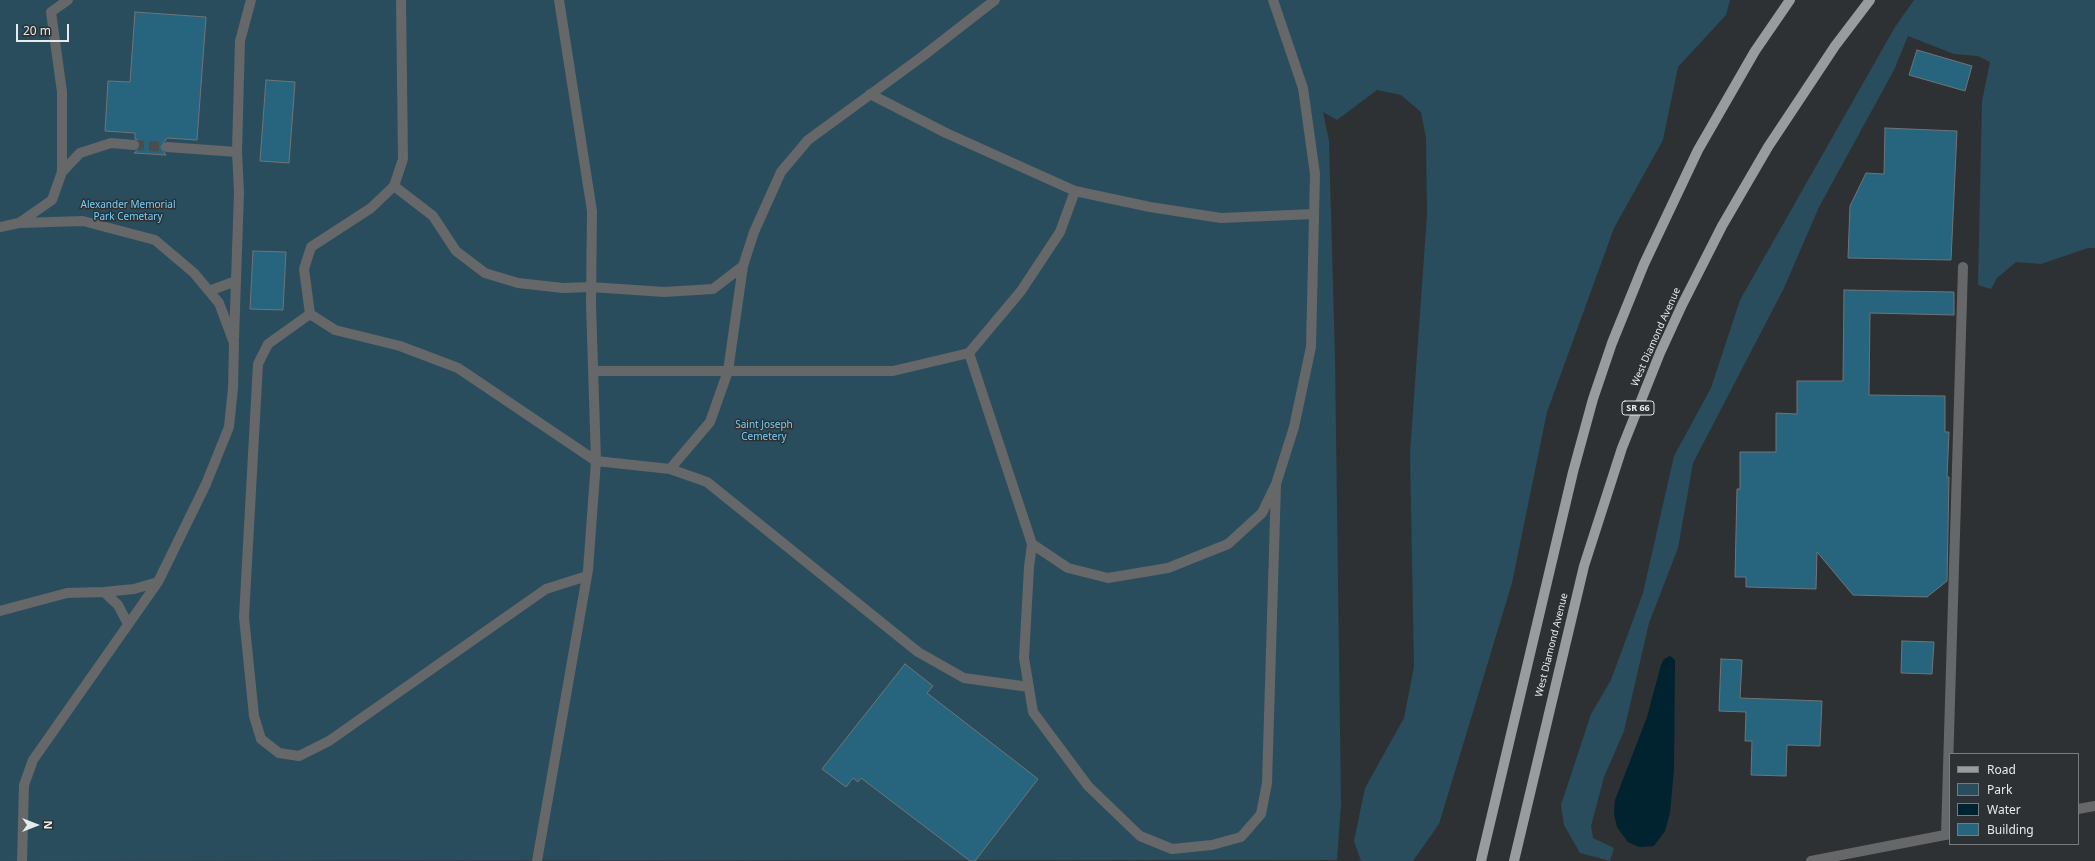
<!DOCTYPE html>
<html>
<head>
<meta charset="utf-8">
<style>
  body { margin:0 }
  #map { position:relative; width:2095px; height:861px; overflow:hidden; background:#2d3133; font-family:"Noto Sans",sans-serif }
  canvas { display:block }
  .legend { position:absolute; left:1949px; top:753px; width:130px; height:92px; box-sizing:border-box; background:#2d3133; border:1px solid #777b7d; margin:0; padding:5px 7px; list-style:none; font-size:12px; color:#e7eaeb }
  .legend li { display:flex; align-items:center; gap:8px; height:20px }
  .legend b { width:20px; border:1px solid #777b7d }
  .north { position:absolute; left:16px; top:805px; width:40px; height:40px; -webkit-text-stroke:3px #2d3133; paint-order:stroke; rotate:90deg; font-size:11px; font-weight:700; line-height:16px; text-align:center; color:#e7eaeb }
  .north::after { content:''; display:block; margin:auto; width:14px; height:18px; background:#e7eaeb; clip-path:polygon(50% 0,100% 100%,50% 72%,0 100%) }
  .scale { position:absolute; left:16px; top:24px; width:53px; height:18px; box-sizing:border-box; border:2px solid #e7eaeb; border-top:0; padding-left:5px; font-size:12px; line-height:14px; white-space:nowrap; color:#e7eaeb; -webkit-text-stroke:3px #2d3133; paint-order:stroke }
</style>
</head>
<body>
<div id="map">
<canvas width="2095" height="861"></canvas>
<ul class="legend">
<li><b style="height:5px;background:#989c9e"></b>Road</li>
<li><b style="height:11px;background:#2a4d5d"></b>Park</li>
<li><b style="height:11px;background:#01222f"></b>Water</li>
<li><b style="height:11px;background:#27657f"></b>Building</li>
</ul>
<div class="north">N</div>
<div class="scale">20 m</div>
</div>
<script>
const ctx = document.querySelector('canvas').getContext('2d');
ctx.lineJoin = 'round';
function fillPath(path, color) {
  ctx.fillStyle = color;
  ctx.fill(path, 'evenodd');
}
function poly(rows) {
  const path = new Path2D();
  for (const r of rows) {
    path.moveTo(r[0], r[1]);
    for (let i = 2; i < r.length; i += 2) path.lineTo(r[i], r[i + 1]);
  }
  return path;
}
function strokePath(path, color, width, dash) {
  ctx.strokeStyle = color;
  ctx.lineWidth = width;
  ctx.lineCap = dash ? 'butt' : 'round';
  ctx.setLineDash(dash || []);
  ctx.stroke(path);
}
function write(font, color, halo, rows, align = 'center') {
  ctx.font = font + ' "Noto Sans",sans-serif';
  ctx.lineWidth = 3;
  ctx.setLineDash([]);
  ctx.textBaseline = 'middle';
  ctx.strokeStyle = halo;
  ctx.fillStyle = color;
  for (const [text, x, y, turn = 0] of rows) {
    ctx.save();
    ctx.translate(x, y);
    ctx.rotate((+turn || 0) * Math.PI / 180);
    ctx.textAlign = isNaN(turn) ? turn : align;
    if (halo) ctx.strokeText(text, 0, 0);
    ctx.fillText(text, 0, 0);
    ctx.restore();
  }
}
fillPath(poly([
  [0,0,1730,0,1726,15,1678,67,1663,140,1614,228,1547,412,1512,583,1439,824,1413,861,1361,861,1354,841,1365,788,1404,718,1414,667,1410,453,1427,215,1426,138,1421,112,1401,95,1377,90,1337,120,1323,112,1329,141,1335,358,1341,805,1337,860,0,861],
  [1914,0,2095,0,2095,248,2088,248,2041,264,2016,262,1997,278,1991,289,1978,285,1982,101,1990,62,1978,56,1954,54,1908,36,1894,70,1819,207,1784,288,1693,463,1678,548,1649,623,1624,731,1604,777,1591,826,1593,838,1614,848,1610,861,1580,853,1564,825,1561,805,1591,714,1611,680,1643,593,1674,456,1711,388,1740,300,1895,27]
]), '#2a4d5d');
fillPath(poly([
  [1670,656,1675,660,1674,769,1670,813,1665,831,1654,846,1639,847,1628,842,1617,827,1614,814,1615,800,1647,717,1661,665,1664,659]
]), '#01222f');
const building = poly([
  [135,12,206,17,197,140,167,138,161,147,166,155,134,153,139,149,140,145,138,140,135,139,135,133,105,131,108,81,130,82,135,12],
  [1917,50,1972,66,1965,91,1909,75,1917,50],
  [266,80,295,82,289,163,260,161,266,80],
  [1885,128,1957,131,1951,260,1848,258,1850,206,1866,173,1884,174,1885,128],
  [253,251,286,252,283,310,250,309,253,251],
  [1844,290,1954,292,1954,315,1870,313,1869,395,1945,396,1945,432,1949,432,1947,477,1949,477,1947,581,1927,597,1853,595,1817,552,1816,589,1746,587,1746,577,1735,577,1737,489,1740,489,1740,452,1776,452,1776,413,1797,414,1797,381,1843,381,1844,290],
  [1902,641,1934,642,1932,674,1901,673,1902,641],
  [1721,659,1742,660,1740,698,1822,701,1820,746,1787,745,1786,776,1751,775,1752,741,1745,741,1746,712,1719,711,1721,659],
  [905,664,933,686,927,693,1038,779,975,861,970,861,861,778,858,782,853,778,846,787,822,769,905,664]
]);
fillPath(building, '#27657f');
strokePath(building, '#707477', 1);
strokePath(poly([
  [134,145,167,147]
]), '#494d4f', 10, [10, 5]);
strokePath(poly([
  [870,94,946,133,1075,191],
  [167,147,237,152,239,192,234,339],
  [237,152,240,41,251,0],
  [62,172,62,92,51,12,68,0],
  [394,186,433,216,456,251,485,273,518,283,563,288,591,287,664,292,713,289,743,266,754,232,781,172,808,140,923,56,995,0],
  [19,223,52,200,62,172,80,153,111,143,134,145],
  [0,227,19,223,83,221,155,240,194,273,219,303,234,343,233,388,229,427,206,484,158,582,33,760,24,785,22,861],
  [209,291,236,281],
  [310,314,268,344,258,364,244,617,254,716,261,739,279,753,299,756,329,741,546,589,587,576],
  [310,314,335,330,400,346,458,368,596,461,670,469,707,482,918,652,964,678,1029,687],
  [310,314,304,269,311,247,371,208,394,186,403,159,401,0],
  [593,371,893,371,969,353],
  [670,469,710,422,728,371,743,266],
  [1276,484,1267,783,1261,814,1241,837,1212,845,1172,849,1140,836,1088,786,1033,712,1024,658,1029,567,1032,544,969,353,1021,291,1060,232,1075,191,1150,207,1221,218,1314,214],
  [1032,544,1068,568,1108,578,1168,568,1228,544,1262,513,1276,484,1294,427,1311,347,1315,174,1303,88,1273,0],
  [104,592,134,589,158,582],
  [0,611,67,593,104,592,118,605,128,624],
  [2078,809,2095,806],
  [1946,835,1963,267],
  [537,861,588,570,596,461,591,304,592,211,559,0],
  [1811,861,1950,834]
]), '#656768', 10);
strokePath(poly([
  [1481,861,1573,472,1593,399,1612,343,1644,264,1698,150,1755,51,1790,0],
  [1514,861,1584,566,1622,448,1660,353,1682,305,1722,226,1768,147,1835,46,1870,0]
]), '#989c9e', 10);
for (const [x, y, w] of [
  [1638,408,32]
]) {
  const box = new Path2D();
  box.roundRect(x - w / 2, y - 7, w, 14, 3);
  ctx.fillStyle = '#2d3133';
  ctx.fill(box);
  strokePath(box, '#e7eaeb', 1);
}
write('bold 9px', '#e7eaeb', null, [
  ["SR 66",1638,408]
]);
write('10px', '#75d0fa', '#2d3133', [
  ["Alexander Memorial",128,205],
  ["Park Cemetary",128,217],
  ["Saint Joseph",764,425],
  ["Cemetery",764,437]
]);
write('10px', '#e7eaeb', '#2d3133', [
  ["West Diamond Avenue",1656,337,-66],
  ["West Diamond Avenue",1552,645,-76]
]);
</script>
</body>
</html>
